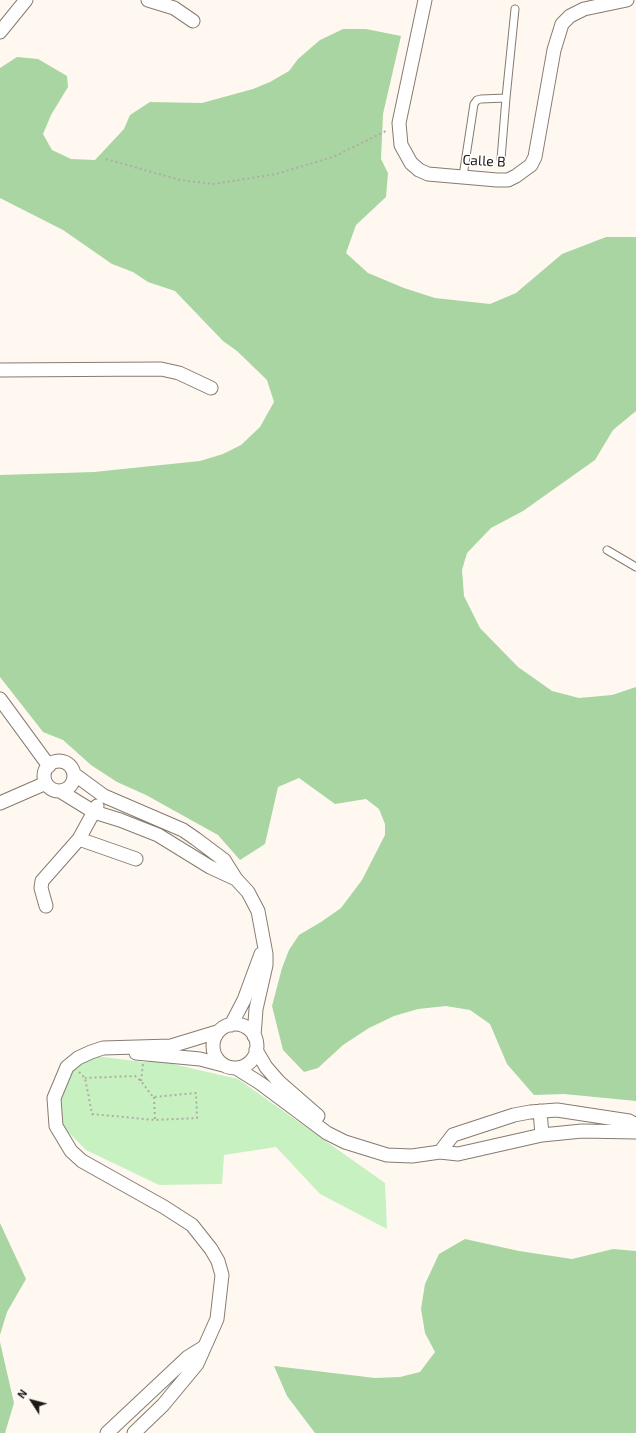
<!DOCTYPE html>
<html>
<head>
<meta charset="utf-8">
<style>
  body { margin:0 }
  #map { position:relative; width:636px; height:1433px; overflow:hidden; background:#fff8f1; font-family:"Exo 2",sans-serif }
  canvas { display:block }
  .north { position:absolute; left:12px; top:1381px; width:40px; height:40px; -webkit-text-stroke:3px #fff; paint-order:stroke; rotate:306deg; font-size:11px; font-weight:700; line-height:16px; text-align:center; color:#1d1a16 }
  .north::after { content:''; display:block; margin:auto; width:14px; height:18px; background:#1d1a16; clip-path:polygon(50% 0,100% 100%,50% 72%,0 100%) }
</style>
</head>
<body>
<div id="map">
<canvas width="636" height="1433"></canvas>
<div class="north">N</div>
</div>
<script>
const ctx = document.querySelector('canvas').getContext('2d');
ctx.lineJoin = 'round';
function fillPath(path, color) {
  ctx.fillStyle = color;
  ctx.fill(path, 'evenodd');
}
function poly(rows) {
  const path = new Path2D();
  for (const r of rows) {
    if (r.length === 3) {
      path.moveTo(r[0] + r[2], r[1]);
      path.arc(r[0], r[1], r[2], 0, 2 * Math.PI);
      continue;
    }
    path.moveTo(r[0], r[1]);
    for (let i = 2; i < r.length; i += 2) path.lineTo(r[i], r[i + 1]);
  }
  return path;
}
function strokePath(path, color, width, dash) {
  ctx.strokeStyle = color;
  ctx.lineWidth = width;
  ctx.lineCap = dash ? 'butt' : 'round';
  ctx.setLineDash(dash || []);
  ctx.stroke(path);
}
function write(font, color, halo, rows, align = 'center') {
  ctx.font = font + ' "Exo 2",sans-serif';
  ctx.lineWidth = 3;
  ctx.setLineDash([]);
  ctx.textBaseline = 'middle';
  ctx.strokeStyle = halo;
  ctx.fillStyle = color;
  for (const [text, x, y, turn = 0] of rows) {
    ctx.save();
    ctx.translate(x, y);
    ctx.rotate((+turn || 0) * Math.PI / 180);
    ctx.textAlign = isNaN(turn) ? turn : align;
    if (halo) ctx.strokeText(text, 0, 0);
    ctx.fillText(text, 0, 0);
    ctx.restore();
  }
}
fillPath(poly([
  [96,1056,143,1062,164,1062,238,1079,385,1183,387,1229,320,1194,276,1147,224,1155,222,1184,159,1185,86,1150,61,1125,58,1103,66,1077,79,1062]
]), '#c8f1c1');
fillPath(poly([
  [343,29,366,29,401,36,383,114,381,159,388,173,386,197,356,225,346,253,368,273,404,288,435,298,490,304,516,293,562,254,606,237,636,237,636,411,613,430,595,460,523,511,491,528,467,553,462,570,464,596,480,628,518,667,538,681,552,691,579,698,612,695,636,687,636,1101,564,1094,534,1095,507,1064,490,1024,470,1010,446,1006,418,1009,394,1016,369,1028,343,1045,318,1068,304,1072,283,1050,272,1006,282,968,289,950,299,935,321,922,341,908,362,880,385,835,385,824,379,809,366,799,335,804,299,778,278,787,265,844,240,860,218,835,146,795,117,782,91,765,63,740,43,732,0,677,0,475,94,472,200,461,223,454,241,445,260,427,274,402,267,380,237,351,223,341,175,291,148,282,133,272,112,264,63,230,0,198,0,68,17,57,38,59,67,76,68,87,51,115,43,134,52,150,71,159,95,160,124,129,130,115,150,102,202,103,253,89,270,82,289,71,298,59,320,40],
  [0,1223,26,1279,7,1312,0,1335],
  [465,1239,519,1251,572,1259,613,1249,636,1251,636,1433,315,1433,287,1396,274,1366,375,1378,400,1377,420,1372,435,1352,425,1333,421,1309,425,1284,439,1254],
  [0,1342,14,1403,5,1433,0,1433]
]), '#a8d5a1');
const lane = poly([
  [501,159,506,98],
  [463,176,474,104,477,100,481,99,506,98,515,9],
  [607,550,636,567]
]);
const street = poly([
  [148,0,174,8,193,21],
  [425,0,399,123,401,145,411,163,419,170,428,174,497,180,508,180,516,176,531,165,535,157,554,50,562,24,570,16,584,9,627,0],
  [0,32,26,0],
  [0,370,161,369,179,373,211,388],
  [0,699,49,766],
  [59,776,15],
  [74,774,104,796,183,830,196,839,224,860,236,879,248,892,258,911,266,954,266,965,256,1009,254,1036],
  [60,791,94,812,120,820,158,835,210,867,236,879],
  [0,803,46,783],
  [97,806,79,839,136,859],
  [46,906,41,888,42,881,79,839],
  [235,1046,22],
  [231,1025,244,1000,261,954],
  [256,1050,266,1067,279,1082,318,1116],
  [136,1053,200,1059,223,1065],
  [236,1068,260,1083,327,1133,345,1142,387,1155,412,1156,440,1152,458,1154,542,1135,582,1131,636,1132],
  [540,1111,542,1135],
  [440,1152,453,1135,514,1115,530,1112,557,1110,629,1121,636,1125],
  [107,1433,188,1357,204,1347],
  [134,1433,163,1405,197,1364,217,1319,222,1275,218,1261,211,1249,192,1225,164,1207,82,1161,71,1151,56,1126,54,1098,67,1067,78,1058,91,1052,103,1048,171,1046,217,1032]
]);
strokePath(lane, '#857c71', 9);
strokePath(street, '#857c71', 15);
strokePath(poly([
  [106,159,180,180,214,184,276,174,333,157,388,130],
  [79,1072,85,1078,92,1114,155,1120,197,1118,196,1093,153,1097,141,1081,135,1076,85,1078],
  [141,1081,143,1064],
  [154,1097,155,1120]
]), '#b1aba5', 2, [2, 3]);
strokePath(lane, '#fff', 7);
strokePath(street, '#fff', 13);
write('14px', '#1d1a16', '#fff', [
  ["Calle B",484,161,3]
]);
</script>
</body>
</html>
